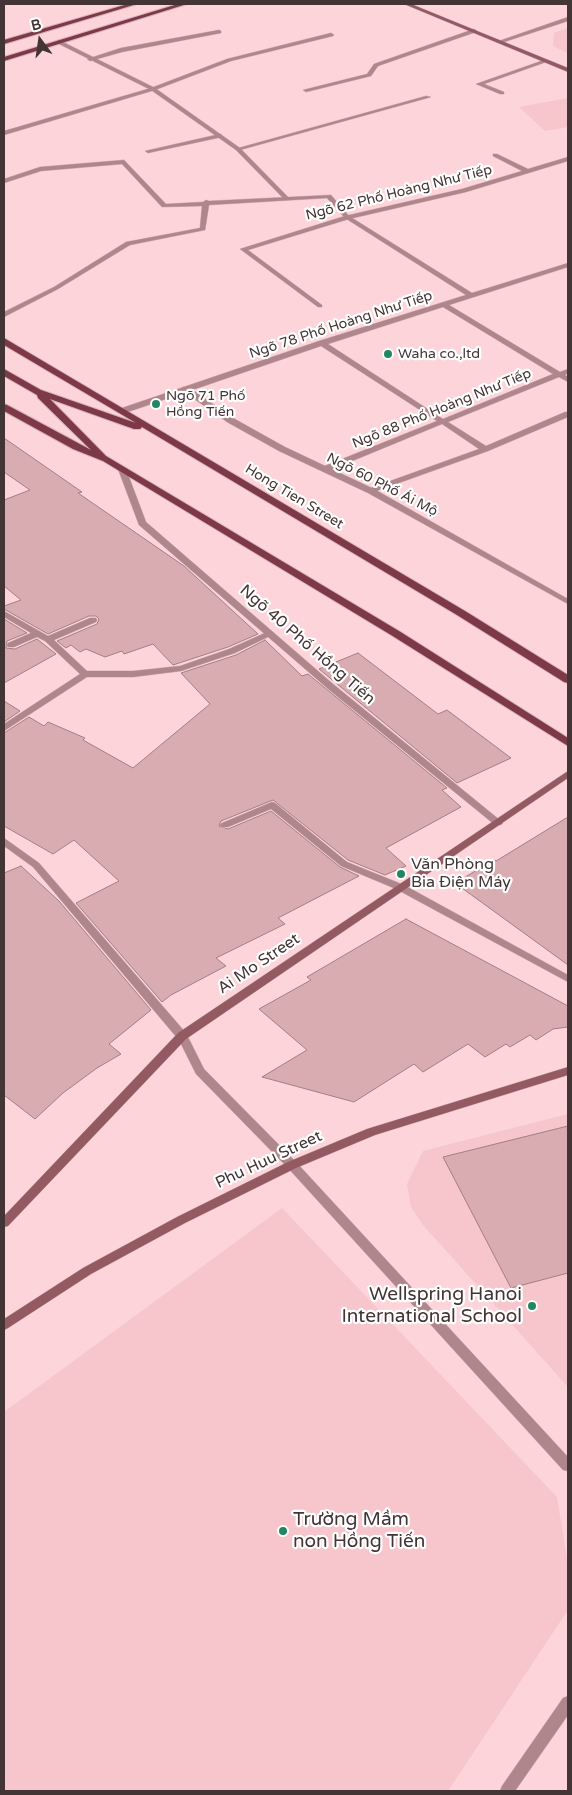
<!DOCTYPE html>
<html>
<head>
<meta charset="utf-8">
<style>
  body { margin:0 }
  #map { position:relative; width:572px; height:1795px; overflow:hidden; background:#fcd4d9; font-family:"Varela Round",sans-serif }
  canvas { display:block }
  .frame { position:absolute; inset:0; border:5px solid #433436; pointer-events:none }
  .north { position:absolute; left:15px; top:15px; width:50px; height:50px; -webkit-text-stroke:4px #fff; paint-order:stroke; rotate:346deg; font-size:14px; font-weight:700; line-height:20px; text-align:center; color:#433436 }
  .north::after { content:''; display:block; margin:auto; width:18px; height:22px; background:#433436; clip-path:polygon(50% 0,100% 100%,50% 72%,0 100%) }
</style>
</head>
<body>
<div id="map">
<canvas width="572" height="1795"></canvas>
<div class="frame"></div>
<div class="north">B</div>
</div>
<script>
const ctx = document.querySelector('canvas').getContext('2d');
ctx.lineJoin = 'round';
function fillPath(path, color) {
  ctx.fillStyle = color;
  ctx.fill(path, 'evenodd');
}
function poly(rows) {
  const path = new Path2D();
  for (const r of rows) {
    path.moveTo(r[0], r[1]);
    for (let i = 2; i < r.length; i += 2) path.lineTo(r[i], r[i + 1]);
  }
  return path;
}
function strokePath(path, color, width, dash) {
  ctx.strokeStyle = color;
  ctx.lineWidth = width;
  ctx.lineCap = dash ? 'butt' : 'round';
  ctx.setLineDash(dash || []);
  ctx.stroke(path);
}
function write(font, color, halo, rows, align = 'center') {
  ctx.font = font + ' "Varela Round",sans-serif';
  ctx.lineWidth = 4.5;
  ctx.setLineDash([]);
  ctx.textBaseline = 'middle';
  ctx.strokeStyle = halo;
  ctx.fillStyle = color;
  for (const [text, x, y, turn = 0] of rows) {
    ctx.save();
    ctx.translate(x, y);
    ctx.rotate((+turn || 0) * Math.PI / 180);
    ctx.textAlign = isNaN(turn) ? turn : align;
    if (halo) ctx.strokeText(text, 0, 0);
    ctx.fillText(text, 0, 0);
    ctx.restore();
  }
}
fillPath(poly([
  [568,28,568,53,553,46,554,33],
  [568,98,568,127,545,131,519,107],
  [568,1114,568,1387,423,1225,411,1207,407,1184,423,1151],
  [282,1208,557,1497,568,1565,568,1610,448,1791,4,1791,4,1412]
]), '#f6c6cc');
const building = poly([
  [4,438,82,492,78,493,184,566,258,634,228,647,173,665,153,644,124,654,122,651,105,657,86,649,80,652,71,645,66,648,57,641,97,624,99,619,96,616,89,616,48,634,4,609,4,606,21,600,4,586,4,500,30,490,4,472,4,438],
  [4,619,27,633,7,641,6,648,15,649,37,639,56,654,4,683,4,619],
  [265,640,302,676,308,674,447,788,442,790,461,807,386,848,406,866,385,875,348,860,273,800,221,821,219,826,228,829,271,811,340,867,359,876,278,918,285,924,216,958,226,966,171,995,162,1002,76,903,119,881,74,840,53,854,4,826,4,733,29,717,44,726,48,722,85,738,83,740,133,768,210,704,181,673,236,655,265,640],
  [358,653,438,714,447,710,511,758,457,783,319,669,358,653],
  [4,701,20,711,4,722,4,701],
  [568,817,568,965,455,883,494,860,496,861,568,817],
  [21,866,59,901,151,1010,109,1044,121,1054,97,1068,63,1093,35,1119,4,1095,4,873,21,866],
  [406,919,568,1006,568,1027,553,1029,536,1040,530,1035,510,1047,506,1044,485,1057,468,1044,423,1072,414,1064,354,1102,262,1077,307,1050,259,1009,311,980,307,977,406,919],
  [568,1126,568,1273,511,1288,443,1157,568,1126]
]);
fillPath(building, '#d9acb1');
strokePath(building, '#a37f83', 1);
const lane = poly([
  [474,29,477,31,476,32,378,66,371,76,306,92,303,90,367,74,374,64,474,29],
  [219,30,221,31,221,33,122,52,90,61,87,59,121,48,219,30],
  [331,33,334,35,333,36,231,61,155,90,4,135,4,131,151,88,227,59,331,33],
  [426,96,431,97,240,150,235,149,426,96],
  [220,134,222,135,222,137,148,153,145,151,220,134],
  [124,160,166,204,203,202,206,200,209,201,331,195,349,216,472,293,568,263,568,267,449,305,560,372,568,369,568,373,565,375,568,377,568,382,559,377,448,422,486,446,565,412,568,412,568,417,488,451,371,493,367,491,368,489,479,449,442,424,328,471,322,471,322,467,437,421,321,346,125,413,119,413,119,409,319,341,466,295,345,218,327,198,209,205,205,230,130,245,58,289,4,317,4,312,54,287,126,242,200,228,202,206,162,207,122,164,41,171,4,183,4,179,40,167,124,160],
  [443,307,553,374,443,419,328,344,443,307],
  [4,611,48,636,90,618,96,618,97,620,96,622,54,640,87,671,133,671,180,666,229,649,267,632,270,631,274,634,235,653,181,671,133,677,87,677,4,731,4,724,80,674,45,641,37,637,14,647,8,647,7,645,8,643,31,633,4,617,4,611],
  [4,838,39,863,186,1033,187,1036,186,1039,178,1039,33,867,4,846,4,838]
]);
const street = poly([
  [568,17,568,21,501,43,496,42,568,17],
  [59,40,155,88,240,148,289,198,289,200,285,200,236,150,151,90,57,43,56,42,59,40],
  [544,60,549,61,484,84,504,92,504,94,500,94,476,84,544,60],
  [493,154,497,154,528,169,568,157,568,161,466,192,349,219,248,250,322,305,322,307,318,307,240,249,345,216,462,189,522,171,493,156,493,154],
  [183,387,189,387,233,418,285,447,374,489,568,599,568,604,368,493,279,451,227,422,183,391,183,387],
  [119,467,122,467,126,469,146,522,333,684,501,821,503,823,501,825,495,825,327,688,139,525,118,469,119,467],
  [272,802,275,803,347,862,404,885,568,975,568,982,396,889,341,866,271,809,228,827,222,827,220,825,222,823,272,802],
  [182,1032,186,1033,204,1069,296,1162,568,1457,568,1471,563,1470,288,1168,196,1074,177,1036,178,1033,182,1032],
  [568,1696,568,1715,515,1791,500,1791,502,1786,563,1698,568,1696]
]);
const secondary = poly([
  [404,4,411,4,568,68,568,72,404,4],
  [568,771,568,778,186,1039,8,1226,4,1227,4,1216,178,1033,568,771],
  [568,1067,568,1075,375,1135,296,1168,185,1223,91,1274,8,1328,4,1330,4,1319,83,1268,177,1217,288,1162,367,1129,568,1067]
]);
const primary = poly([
  [128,4,137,4,4,44,4,40,128,4],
  [178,4,187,4,4,61,4,57,178,4],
  [4,338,465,611,568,675,568,683,564,682,457,615,142,427,140,429,134,429,50,399,106,456,399,631,568,738,568,746,391,635,103,461,73,449,4,411,4,404,7,405,91,450,38,398,37,395,4,376,4,369,41,390,136,423,4,345,4,338]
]);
strokePath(lane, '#d7b4b8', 1);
strokePath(street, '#d7b4b8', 1);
strokePath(secondary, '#d7b4b8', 1);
strokePath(primary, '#d7b4b8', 2);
fillPath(lane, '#af868b');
fillPath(street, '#af868b');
fillPath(secondary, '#935a62');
fillPath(primary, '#7e3946');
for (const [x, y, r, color] of [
  [388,354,5,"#208763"],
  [156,404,5,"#208763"],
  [401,874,5,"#208763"],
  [532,1306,5,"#208763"],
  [283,1531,5,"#208763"]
]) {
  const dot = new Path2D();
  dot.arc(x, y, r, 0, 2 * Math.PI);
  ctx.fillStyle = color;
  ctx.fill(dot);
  strokePath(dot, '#fff', 2);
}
write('14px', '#433436', '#fff', [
  ["Ngõ 62 Phố Hoàng Như Tiếp",399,193,-14],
  ["Ngõ 78 Phố Hoàng Như Tiếp",341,325,-18],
  ["Ngõ 88 Phố Hoàng Như Tiếp",442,409,-22],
  ["Ngõ 60 Phố Ái Mộ",382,485,27],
  ["Hong Tien Street",294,497,31]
]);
write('14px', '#433436', '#fff', [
  ["Waha co.,ltd",398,354],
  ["Ngõ 71 Phố",166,396],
  ["Hồng Tiến",166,412]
], 'left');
write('16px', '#433436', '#fff', [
  ["Ngõ 40 Phố Hồng Tiến",307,645,41],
  ["Ai Mo Street",259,964,-34],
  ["Phu Huu Street",269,1160,-25]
]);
write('16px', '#433436', '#fff', [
  ["Văn Phòng",411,865],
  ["Bia Điện Máy",411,883]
], 'left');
write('19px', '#433436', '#fff', [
  ["Wellspring Hanoi",522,1295],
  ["International School",522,1317],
  ["Trường Mầm",293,1520,"left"],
  ["non Hồng Tiến",293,1542,"left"]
], 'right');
</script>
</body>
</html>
